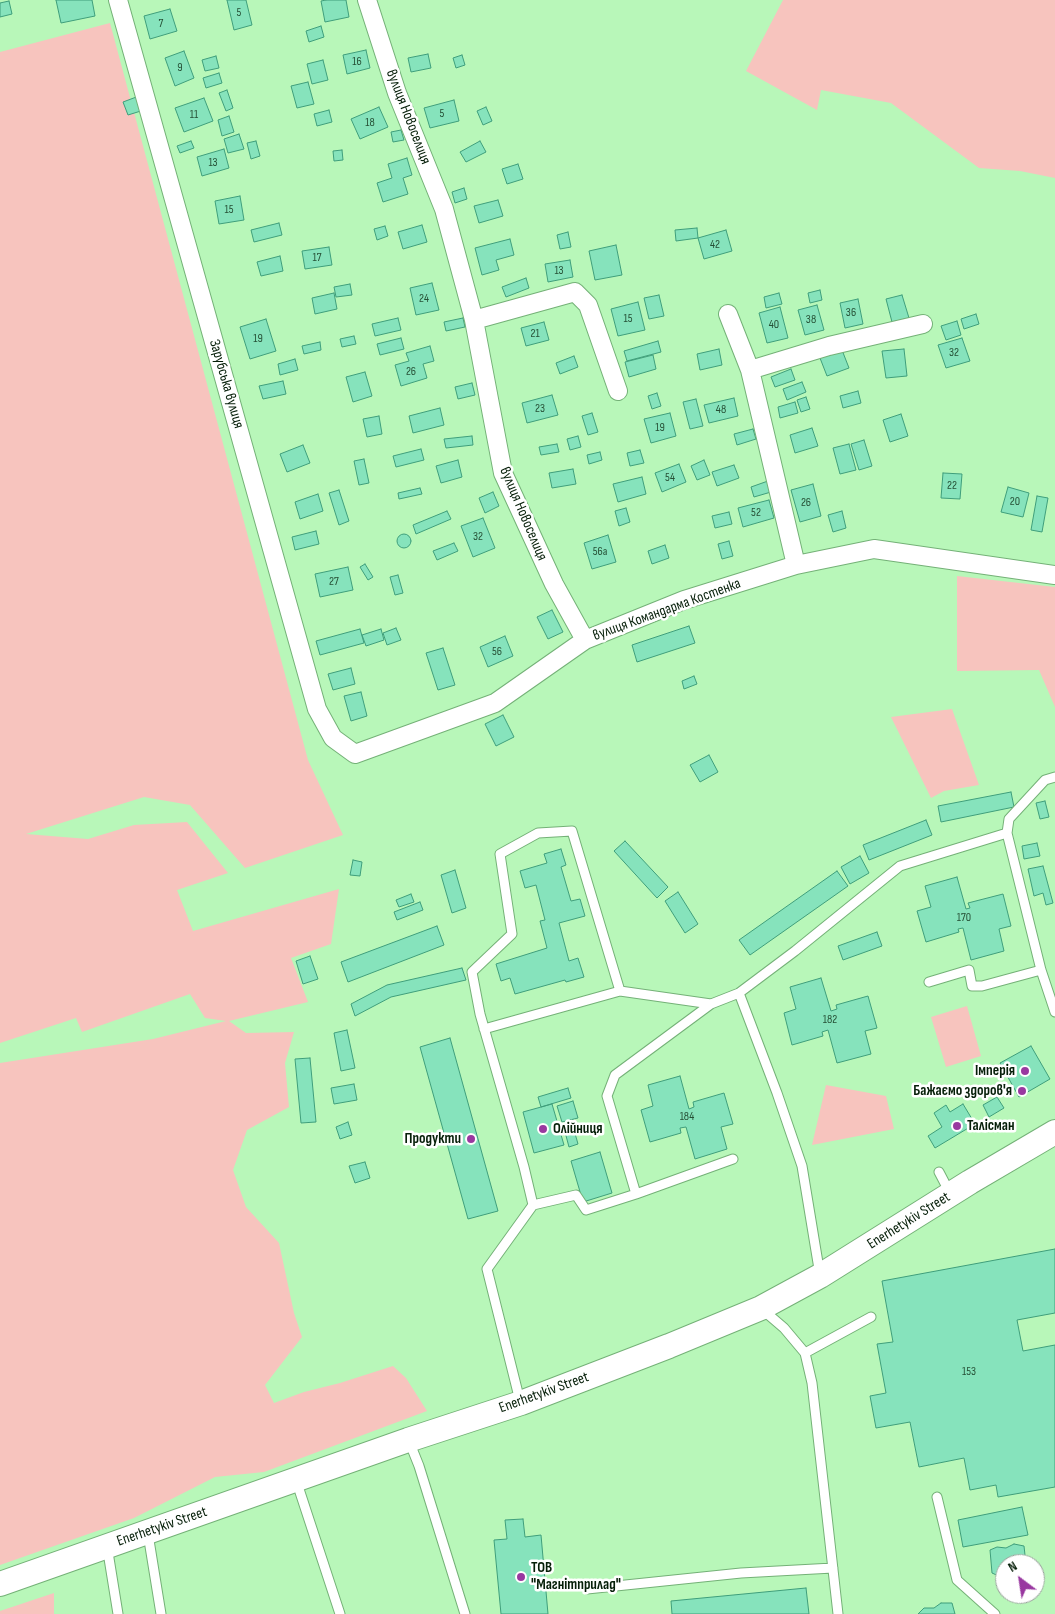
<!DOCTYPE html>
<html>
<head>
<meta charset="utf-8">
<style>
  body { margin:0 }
  #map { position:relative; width:1055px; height:1614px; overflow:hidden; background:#b8f7b9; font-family:"Sofia Sans Condensed",sans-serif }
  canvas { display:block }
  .north { position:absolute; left:995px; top:1554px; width:50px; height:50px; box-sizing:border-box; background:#fff; border:1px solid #9ba59d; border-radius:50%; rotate:329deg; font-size:14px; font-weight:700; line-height:20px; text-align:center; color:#061f09 }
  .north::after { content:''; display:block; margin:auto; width:18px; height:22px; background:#9938a0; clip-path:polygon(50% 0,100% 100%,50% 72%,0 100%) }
</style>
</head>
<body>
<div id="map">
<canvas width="1055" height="1614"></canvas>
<div class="north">N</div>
</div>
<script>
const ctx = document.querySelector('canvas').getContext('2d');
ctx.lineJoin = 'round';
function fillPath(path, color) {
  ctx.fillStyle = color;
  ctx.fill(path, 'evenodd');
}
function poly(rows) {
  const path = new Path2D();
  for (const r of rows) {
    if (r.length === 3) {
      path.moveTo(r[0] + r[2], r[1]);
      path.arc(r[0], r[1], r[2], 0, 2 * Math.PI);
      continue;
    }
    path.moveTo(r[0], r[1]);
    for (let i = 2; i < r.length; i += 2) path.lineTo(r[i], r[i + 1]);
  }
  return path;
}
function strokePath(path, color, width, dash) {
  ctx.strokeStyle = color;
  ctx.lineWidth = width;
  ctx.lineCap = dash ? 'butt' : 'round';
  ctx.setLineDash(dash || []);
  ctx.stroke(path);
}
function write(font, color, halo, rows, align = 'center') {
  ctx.font = font + ' "Sofia Sans Condensed",sans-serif';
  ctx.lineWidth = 5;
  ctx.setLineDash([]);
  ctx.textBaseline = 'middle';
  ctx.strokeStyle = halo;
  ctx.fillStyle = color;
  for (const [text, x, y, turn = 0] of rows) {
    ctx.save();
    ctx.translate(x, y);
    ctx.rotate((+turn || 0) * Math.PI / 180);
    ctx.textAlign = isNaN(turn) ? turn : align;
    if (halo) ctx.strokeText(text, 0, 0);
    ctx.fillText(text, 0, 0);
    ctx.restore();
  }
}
fillPath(poly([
  [783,0,1055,0,1055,178,1020,171,979,168,891,103,821,90,817,110,746,71],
  [110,23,308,760,343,835,245,868,190,805,144,797,26,834,88,839,134,825,187,822,228,873,177,890,193,931,339,889,331,944,291,958,308,1002,229,1021,246,1033,294,1032,285,1063,289,1107,247,1130,233,1170,246,1207,279,1243,294,1313,302,1337,265,1385,274,1403,304,1392,340,1383,393,1366,406,1378,427,1411,264,1472,215,1477,134,1518,0,1565,0,1063,153,1039,226,1021,205,1018,190,994,82,1032,76,1018,0,1043,0,52],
  [957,576,1055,587,1055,707,1039,670,957,671],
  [952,709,979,785,944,791,931,798,891,717],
  [967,1006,981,1056,946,1067,931,1017],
  [826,1085,886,1096,894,1129,812,1145],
  [54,1593,54,1614,0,1614,0,1611]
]), '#f7c4be');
const building = poly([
  [56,0,92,0,95,16,61,23,56,0],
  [227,0,246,0,252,25,234,30,227,0],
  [326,0,346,0,349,17,325,22,321,1,326,0],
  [9,1,12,14,0,17,0,3,9,1],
  [170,9,177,31,150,39,144,16,170,9],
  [321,26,324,37,309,42,306,31,321,26],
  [366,50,370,68,347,74,343,55,366,50],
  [184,51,194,78,175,86,165,58,184,51],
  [428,54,431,68,411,72,408,58,428,54],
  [462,55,465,65,456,68,453,58,462,55],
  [216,56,219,68,205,71,202,60,216,56],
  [323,60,328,80,312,84,307,64,323,60],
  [219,73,222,83,206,88,203,78,219,73],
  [308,82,314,104,297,108,291,86,308,82],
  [227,90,233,108,226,111,219,93,227,90],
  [139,96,144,110,128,115,123,102,139,96],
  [204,98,213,121,184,132,175,108,204,98],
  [454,100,459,121,430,128,424,108,454,100],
  [379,107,388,127,360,139,351,119,379,107],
  [486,107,492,121,483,125,477,111,486,107],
  [329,110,332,122,317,126,314,114,329,110],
  [229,116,234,132,222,136,218,120,229,116],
  [401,130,404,140,393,142,391,132,401,130],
  [239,134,244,149,228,153,224,139,239,134],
  [191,141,194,148,180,153,177,146,191,141],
  [256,141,260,156,251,159,247,143,256,141],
  [480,141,486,152,466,162,460,152,480,141],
  [224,149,229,168,202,176,197,157,224,149],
  [342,150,343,160,334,161,333,151,342,150],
  [407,158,412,175,403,178,408,194,383,202,377,183,392,178,388,164,407,158],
  [518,164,523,179,507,184,502,169,518,164],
  [464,188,467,199,455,203,452,192,464,188],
  [240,196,244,220,219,224,215,201,240,196],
  [498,200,503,216,479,223,474,206,498,200],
  [279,223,282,235,254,242,251,230,279,223],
  [422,225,427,242,403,249,398,232,422,225],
  [385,226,388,236,377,240,374,229,385,226],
  [697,228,698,238,676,241,675,230,697,228],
  [726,230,732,251,704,259,698,238,726,230],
  [568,232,571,247,560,249,557,235,568,232],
  [510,239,514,255,496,260,499,270,482,275,475,248,510,239],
  [616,245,622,275,595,280,589,251,616,245],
  [329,247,332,265,305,269,302,251,329,247],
  [280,256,283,271,261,276,257,262,280,256],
  [570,260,573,277,548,282,545,264,570,260],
  [526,278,529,288,506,297,502,287,526,278],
  [432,283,439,310,416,315,410,288,432,283],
  [350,284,352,295,336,297,334,287,350,284],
  [820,290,822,300,810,303,808,293,820,290],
  [334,293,337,309,315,314,312,298,334,293],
  [779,293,782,304,766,308,764,297,779,293],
  [659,295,664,316,649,319,644,298,659,295],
  [902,295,909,318,892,322,886,299,902,295],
  [858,299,863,324,845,328,840,303,858,299],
  [638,302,645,330,618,336,611,309,638,302],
  [817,305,824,330,805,335,798,310,817,305],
  [780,307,788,338,767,343,759,313,780,307],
  [976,314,979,324,964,329,961,319,976,314],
  [398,318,401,330,375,336,372,324,398,318],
  [463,318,465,327,446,331,444,322,463,318],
  [266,319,276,351,250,359,240,327,266,319],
  [957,321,961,335,946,340,941,326,957,321],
  [544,322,549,340,526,346,521,328,544,322],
  [354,336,356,344,342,347,340,339,354,336],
  [401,338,404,349,380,355,377,344,401,338],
  [962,338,970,361,946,368,938,345,962,338],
  [658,341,661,352,627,361,624,351,658,341],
  [320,342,321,350,304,354,302,346,320,342],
  [430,346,434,361,423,364,427,378,401,386,395,365,409,361,406,353,430,346],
  [719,349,722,365,700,370,697,354,719,349],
  [904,349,907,376,886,378,882,351,904,349],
  [842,350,849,368,827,376,820,358,842,350],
  [653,355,656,369,629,377,625,362,653,355],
  [574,356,578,367,560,374,556,363,574,356],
  [295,359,298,370,280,375,278,364,295,359],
  [791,369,795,380,775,387,771,377,791,369],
  [365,372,372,396,353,402,346,377,365,372],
  [283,381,286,394,263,399,259,386,283,381],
  [802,382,806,392,787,400,783,389,802,382],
  [472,383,475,395,458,399,455,387,472,383],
  [858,391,861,403,843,408,840,396,858,391],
  [657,393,661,406,652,409,648,396,657,393],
  [552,395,558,415,527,423,522,403,552,395],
  [806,397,810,409,801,412,797,400,806,397],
  [734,398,738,416,709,423,704,405,734,398],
  [696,399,703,426,690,429,683,402,696,399],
  [795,402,798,413,780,418,778,407,795,402],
  [440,408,444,425,413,433,409,416,440,408],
  [592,413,598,432,588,435,582,416,592,413],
  [670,413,676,436,651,443,644,419,670,413],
  [901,414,908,436,890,442,883,420,901,414],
  [379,416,382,434,367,437,363,419,379,416],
  [812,428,818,446,795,453,790,435,812,428],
  [753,429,756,439,737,445,734,434,753,429],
  [472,436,473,445,446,448,444,439,472,436],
  [578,436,581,447,570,450,567,439,578,436],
  [864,440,872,466,859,470,851,444,864,440],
  [557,444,559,452,541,455,539,447,557,444],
  [849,444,856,470,840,474,833,448,849,444],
  [303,445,310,463,287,472,280,454,303,445],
  [421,449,424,460,396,467,393,456,421,449],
  [640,450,644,463,630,466,627,453,640,450],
  [600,452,602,460,589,464,587,455,600,452],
  [364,459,369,483,359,485,354,461,364,459],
  [458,460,462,477,441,483,436,466,458,460],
  [704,460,710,475,697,480,691,466,704,460],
  [679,464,686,482,662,492,655,473,679,464],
  [734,465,739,478,717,486,712,472,734,465],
  [573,469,576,484,552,488,549,473,573,469],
  [943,473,962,474,960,499,941,498,943,473],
  [642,477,646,494,618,502,613,484,642,477],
  [768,481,771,492,754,497,751,487,768,481],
  [813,484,821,516,800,522,791,490,813,484],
  [1008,487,1029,493,1023,517,1001,512,1008,487],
  [420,488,422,494,399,499,398,493,420,488],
  [339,490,349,521,339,525,329,493,339,490],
  [493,492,499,506,485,513,479,498,493,492],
  [318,494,323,511,300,519,295,502,318,494],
  [1037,496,1048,498,1042,532,1031,530,1037,496],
  [769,500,774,518,743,527,738,508,769,500],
  [626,508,630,522,619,526,615,511,626,508],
  [447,511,451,519,416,534,413,525,447,511],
  [842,511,846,528,833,532,828,515,842,511],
  [729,512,732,524,715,528,712,516,729,512],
  [483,518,495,548,473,557,461,526,483,518],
  [316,531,319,544,295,550,292,537,316,531],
  [404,541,7],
  [608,535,616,562,592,569,584,543,608,535],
  [729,541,733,556,722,559,718,544,729,541],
  [454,543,458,551,437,560,433,551,454,543],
  [665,545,669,558,652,564,648,551,665,545],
  [365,564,373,577,368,580,360,567,365,564],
  [348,567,353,590,320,597,315,574,348,567],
  [398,575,403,593,395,595,390,577,398,575],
  [552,610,563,632,548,639,537,617,552,610],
  [689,626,695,643,637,662,632,645,689,626],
  [396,628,401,640,387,645,383,633,396,628],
  [360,629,364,643,320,655,316,641,360,629],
  [381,629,384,640,366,646,362,635,381,629],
  [505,636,513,656,488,667,480,647,505,636],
  [443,648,455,685,438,690,426,653,443,648],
  [351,668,355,684,333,690,328,674,351,668],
  [694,676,697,684,684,689,682,681,694,676],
  [361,692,367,716,351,721,344,696,361,692],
  [503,715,514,737,496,746,485,724,503,715],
  [709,755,718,772,700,782,690,765,709,755],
  [1011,792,1014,807,941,822,938,806,1011,792],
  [1045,801,1049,817,1040,819,1036,803,1045,801],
  [926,820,932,835,869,860,863,845,926,820],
  [625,841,668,887,657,898,614,851,625,841],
  [1037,843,1040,856,1024,859,1022,846,1037,843],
  [561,849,566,865,561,867,571,901,580,899,585,916,559,923,569,961,578,958,584,977,566,982,565,980,515,994,510,978,501,981,496,964,547,948,540,921,545,920,536,885,525,888,520,871,547,863,544,854,561,849],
  [860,856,869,873,850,884,841,867,860,856],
  [353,860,362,862,360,876,350,875,353,860],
  [1043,866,1053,903,1046,905,1043,893,1034,896,1028,869,1043,866],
  [455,870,466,908,452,913,441,875,455,870],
  [837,871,848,886,750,955,739,940,837,871],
  [957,877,966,909,970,908,968,903,1003,894,1011,926,999,929,1004,951,971,960,963,928,958,929,959,932,926,942,917,911,931,907,925,886,957,877],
  [678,892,698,924,685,933,665,901,678,892],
  [411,894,414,902,399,907,396,900,411,894],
  [420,902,423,910,397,920,394,912,420,902],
  [437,926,444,945,348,982,341,962,437,926],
  [877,932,882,946,843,960,838,946,877,932],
  [310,956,318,979,303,984,296,961,310,956],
  [462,968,466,980,391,997,355,1016,351,1004,387,985,462,968],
  [821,978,831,1011,837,1009,836,1005,868,996,877,1028,865,1031,871,1054,837,1063,828,1030,822,1032,823,1036,792,1045,784,1013,796,1009,790,987,821,978],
  [347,1030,355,1068,341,1071,334,1033,347,1030],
  [450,1038,498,1211,468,1219,420,1047,450,1038],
  [1031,1046,1050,1079,1019,1097,1000,1063,1031,1046],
  [310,1058,316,1122,301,1123,295,1059,310,1058],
  [680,1076,689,1109,694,1107,693,1102,724,1093,733,1124,721,1127,727,1149,695,1159,686,1127,680,1128,681,1133,650,1142,641,1110,653,1106,648,1085,680,1076],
  [354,1084,357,1100,334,1104,331,1088,354,1084],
  [568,1088,571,1098,541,1107,538,1097,568,1088],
  [997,1097,1004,1108,989,1117,983,1105,997,1097],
  [573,1101,578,1118,562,1122,557,1106,573,1101],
  [552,1104,564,1145,534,1153,523,1112,552,1104],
  [963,1104,975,1124,935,1148,928,1136,942,1127,934,1113,946,1105,950,1112,963,1104],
  [348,1122,352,1135,340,1139,336,1127,348,1122],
  [574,1130,578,1144,569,1147,565,1132,574,1130],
  [600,1152,612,1193,583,1202,571,1161,600,1152],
  [365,1162,370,1178,355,1183,349,1166,365,1162],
  [1055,1249,1055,1313,1017,1320,1023,1351,1055,1345,1055,1487,998,1497,996,1485,970,1490,964,1458,919,1467,910,1422,876,1428,870,1396,886,1393,877,1344,893,1342,882,1281,1055,1249],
  [1022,1507,1028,1535,963,1547,958,1520,1022,1507],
  [523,1519,525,1537,541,1535,548,1614,501,1614,494,1540,507,1539,505,1520,523,1519],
  [1014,1544,1024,1546,1026,1564,1005,1564,1005,1575,1001,1577,992,1573,990,1550,997,1547,1006,1548,1014,1544],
  [806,1588,809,1614,672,1614,671,1601,806,1588],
  [941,1603,952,1603,955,1614,918,1614,924,1608,934,1608,941,1603]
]);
fillPath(building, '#86e3bc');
strokePath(building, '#3f9e7b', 1);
const lane = poly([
  [1007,833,1009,819,1045,780,1055,777],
  [929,982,969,970,972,986,982,986,1041,970],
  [739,993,777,1093,802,1166,820,1275],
  [711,1004,615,1075,607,1096,636,1194,733,1159],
  [484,1029,620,991],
  [939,1172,950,1193],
  [533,1205,576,1195,586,1210,636,1194],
  [763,1310,784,1328,805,1353,871,1317],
  [805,1353,812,1383,838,1614],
  [520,1401,487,1269,533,1205,524,1167,480,1014,472,972,512,934,500,854,538,833,572,831,620,991,711,1004,739,993,795,951,900,866,1007,833,1041,970,1055,1012],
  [409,1441,419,1466,465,1614],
  [296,1480,340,1614],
  [937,1497,957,1580,995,1614],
  [148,1534,161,1614],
  [107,1546,118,1614],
  [587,1589,741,1573,833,1568]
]);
const street = poly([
  [118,0,317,709,333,738,355,754,495,703,585,640,684,600,796,565,874,549,1055,575],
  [367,0,397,93,444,209,474,320,503,473,554,584,585,640],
  [728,314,750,370,796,565],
  [474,320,575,292,588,305,618,391],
  [750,370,829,346,923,324]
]);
const secondary = poly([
  [0,1584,408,1440,521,1403,669,1346,761,1308,820,1276,970,1182,1055,1132]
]);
strokePath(lane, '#74b177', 11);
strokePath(street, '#74b177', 20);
strokePath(secondary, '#74b177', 26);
strokePath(lane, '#fff', 9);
strokePath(street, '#fff', 18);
strokePath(secondary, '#fff', 24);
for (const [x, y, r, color] of [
  [1025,1071,5,"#9938a0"],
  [1022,1091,5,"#9938a0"],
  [957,1126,5,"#9938a0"],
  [543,1129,5,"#9938a0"],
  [471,1139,5,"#9938a0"],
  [521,1577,5,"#9938a0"]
]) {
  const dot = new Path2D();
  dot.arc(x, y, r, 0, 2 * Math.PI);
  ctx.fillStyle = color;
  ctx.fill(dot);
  strokePath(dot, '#fff', 2);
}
write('12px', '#265036', null, [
  ["5",239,13],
  ["7",161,24],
  ["16",357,62],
  ["9",180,68],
  ["5",442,114],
  ["11",194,115],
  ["18",370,123],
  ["13",213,163],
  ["15",229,210],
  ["42",715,245],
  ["17",317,258],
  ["13",559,271],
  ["24",424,299],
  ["36",851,313],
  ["15",628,319],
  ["38",811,320],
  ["40",774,325],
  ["21",535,334],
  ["19",258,339],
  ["32",954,353],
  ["26",411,372],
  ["23",540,409],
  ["48",721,410],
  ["19",660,428],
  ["54",670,478],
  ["22",952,486],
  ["20",1015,502],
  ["26",806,503],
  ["52",756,513],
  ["32",478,537],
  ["56а",600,552],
  ["27",334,582],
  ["56",497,652],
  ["170",964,918],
  ["182",830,1020],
  ["184",687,1117],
  ["153",969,1372]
]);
write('15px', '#061f09', '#fff', [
  ["вулиця Новоселиця",408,117,69],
  ["Зарубська вулиця",226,384,74],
  ["вулиця Новоселиця",523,514,67],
  ["вулиця Командарма Костенка",667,610,-20],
  ["Enerhetykiv Street",909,1221,-32],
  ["Enerhetykiv Street",544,1393,-20],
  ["Enerhetykiv Street",162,1527,-19]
]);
write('bold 15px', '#061f09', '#fff', [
  ["Імперія",1015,1071],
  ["Бажаємо здоров'я",1012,1091],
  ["Талісман",967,1126,"left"],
  ["Олійниця",553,1129,"left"],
  ["Продукти",461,1139],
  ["ТОВ",531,1568,"left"],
  ["\"Магнітприлад\"",531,1585,"left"]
], 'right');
</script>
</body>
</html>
